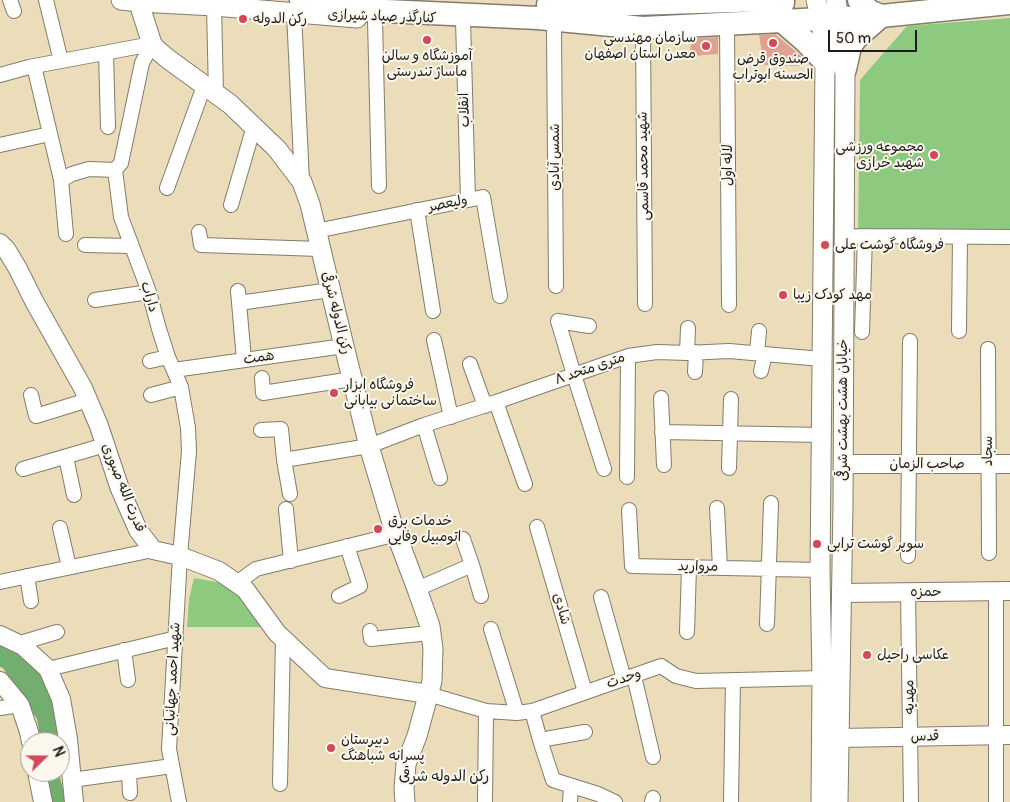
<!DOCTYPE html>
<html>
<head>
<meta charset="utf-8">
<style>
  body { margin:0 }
  #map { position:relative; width:1010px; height:802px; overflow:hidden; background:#ebddb9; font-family:Pangolin,sans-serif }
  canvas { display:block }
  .north { position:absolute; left:20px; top:732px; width:50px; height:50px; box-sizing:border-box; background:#fbf7ec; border:1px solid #a29f99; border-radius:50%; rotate:68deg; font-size:14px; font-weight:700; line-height:20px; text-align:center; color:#1c1c1c }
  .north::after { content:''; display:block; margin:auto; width:18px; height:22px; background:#d1495b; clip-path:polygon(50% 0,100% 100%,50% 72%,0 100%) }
  .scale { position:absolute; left:828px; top:30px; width:89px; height:22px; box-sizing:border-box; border:2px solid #1c1c1c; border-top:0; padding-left:6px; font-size:15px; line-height:18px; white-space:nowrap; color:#1c1c1c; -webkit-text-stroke:4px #fbf7ec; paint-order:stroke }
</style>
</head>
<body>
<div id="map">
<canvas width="1010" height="802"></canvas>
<div class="north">N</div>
<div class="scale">50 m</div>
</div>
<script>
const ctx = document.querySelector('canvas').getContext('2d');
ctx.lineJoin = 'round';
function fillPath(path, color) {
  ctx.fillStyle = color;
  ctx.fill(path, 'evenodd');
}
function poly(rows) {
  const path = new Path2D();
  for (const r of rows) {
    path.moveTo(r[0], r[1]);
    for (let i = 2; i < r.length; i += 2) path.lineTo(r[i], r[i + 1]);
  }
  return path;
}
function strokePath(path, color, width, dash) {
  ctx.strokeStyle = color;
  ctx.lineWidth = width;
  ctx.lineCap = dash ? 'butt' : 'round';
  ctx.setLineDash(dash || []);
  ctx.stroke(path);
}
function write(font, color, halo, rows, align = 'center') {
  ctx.font = font + ' Pangolin,"Playpen Sans Arabic",sans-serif';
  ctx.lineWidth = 4;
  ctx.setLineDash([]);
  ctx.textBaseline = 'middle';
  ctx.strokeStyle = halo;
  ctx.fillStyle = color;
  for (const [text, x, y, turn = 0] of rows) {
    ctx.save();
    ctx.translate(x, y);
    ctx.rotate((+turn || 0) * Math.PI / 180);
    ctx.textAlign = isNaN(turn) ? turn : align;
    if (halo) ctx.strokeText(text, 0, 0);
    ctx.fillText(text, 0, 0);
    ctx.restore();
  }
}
fillPath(poly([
  [1010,18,1010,230,858,231,860,80,907,26],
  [194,578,233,585,265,627,187,627,189,599]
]), '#8dca7f');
fillPath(poly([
  [0,644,17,652,37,668,48,690,57,716,58,742,41,742,37,719,3,668,0,667],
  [60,771,60,778,67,802,51,802,46,772]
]), '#72ae6e');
fillPath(poly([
  [775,34,802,57,802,66,764,65,759,35],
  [718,37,718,54,690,56,691,39]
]), '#e0a191');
const minor = poly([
  [10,0,14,11],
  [46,0,61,61],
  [214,6,216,94],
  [294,13,302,182],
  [375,20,379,186],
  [463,20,468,200],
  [727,24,729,305],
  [643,28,645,304],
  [554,29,556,286],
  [152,44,142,63,121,163,115,170,121,217,149,292,159,329,168,357,181,387,188,428,189,451,180,556,169,749,179,802],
  [106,53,108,127],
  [34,66,61,180,72,174,89,169,115,170],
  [0,75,29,67,152,44],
  [0,145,50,134],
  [61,180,66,234],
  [167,188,204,86],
  [231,205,254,126],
  [417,210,433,311],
  [316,231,483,197,500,296],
  [199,232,201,245,320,249],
  [844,237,865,236,1010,237],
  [85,245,131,246],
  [238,291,244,360],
  [95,300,149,292],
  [239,303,330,290],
  [589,326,558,321,574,375,604,469],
  [959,331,960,237],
  [862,332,865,236],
  [434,340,451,417],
  [988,349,989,553],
  [687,353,688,328],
  [757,353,759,331],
  [150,361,168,357],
  [470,364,485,406],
  [174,370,344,346],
  [761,371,765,354],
  [695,372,696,352],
  [262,378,263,393,352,379],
  [31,395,36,416,88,400],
  [151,395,181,387],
  [661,398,664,465],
  [496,402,525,484],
  [424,425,440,478],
  [261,430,281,429,284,460,290,494],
  [662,432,821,435],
  [66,457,74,495],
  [284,460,369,446,424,425,496,402,628,356,657,352,687,353,729,351,822,359],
  [729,468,731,399],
  [23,469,105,445],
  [627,477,628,356],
  [717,508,720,568],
  [286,509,291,561],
  [629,510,632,566,820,570],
  [537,527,585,692],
  [60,528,69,567],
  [463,539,472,565],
  [908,556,910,341],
  [27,576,31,601],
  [0,582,153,550],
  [237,583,256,569,397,534],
  [417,589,472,565,481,596],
  [908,592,911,802],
  [339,596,360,586,347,546],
  [601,597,624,679],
  [767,624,771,503],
  [491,629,517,713],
  [370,631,371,639,430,633],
  [687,632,689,567],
  [17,644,57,632],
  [124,650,128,680],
  [48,669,176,638],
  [634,676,653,757],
  [428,694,486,711,517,713,532,711,661,666,676,676,696,681,822,678],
  [0,708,20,705],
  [532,711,540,740,553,780,598,794,615,802],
  [540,740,585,732],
  [129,772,130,793],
  [72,780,172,766],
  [280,784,283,638],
  [485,802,486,711],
  [570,802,571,786],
  [652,802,653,798],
  [731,802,733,680],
  [996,802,996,591]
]);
const tertiary = poly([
  [0,243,6,249,18,269,34,301,83,388,99,426,120,489,138,530,153,550,180,556,219,571,245,589,277,633,325,678,428,694],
  [843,464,1010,464],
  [841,593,1010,591],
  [0,635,23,646,48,669,61,699,68,739,74,802],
  [0,681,20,705,29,732,31,742],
  [839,738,1010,735],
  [37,772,43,802]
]);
const secondary = poly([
  [121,0,139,2,214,6,357,18],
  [138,0,152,44,155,48,168,59,230,104,277,149,302,182,310,204,344,346,369,446,392,523,417,589,430,626,433,649,432,681,417,736,406,764,404,789,405,802],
  [816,0,821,19,825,62,820,570,822,678,821,802],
  [836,0,839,18,845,69,843,505,838,802]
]);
const trunk = poly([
  [301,0,364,10,538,18,643,28,881,16,1010,3],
  [548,5,568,6,764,0],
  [764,22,775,14,783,3,783,0],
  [783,22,805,41,825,62],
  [845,69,850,47,856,38,881,16,869,11,859,0]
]);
strokePath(minor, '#847c6a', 16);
strokePath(tertiary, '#847c6a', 20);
strokePath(secondary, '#847c6a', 21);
strokePath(trunk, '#847c6a', 25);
strokePath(minor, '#fff', 14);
strokePath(tertiary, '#fff', 18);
strokePath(secondary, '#fff', 19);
strokePath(trunk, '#fff', 22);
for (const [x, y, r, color] of [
  [243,19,5,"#d1495b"],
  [427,40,5,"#d1495b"],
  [773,43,5,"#d1495b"],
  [706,46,5,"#d1495b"],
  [934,155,5,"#d1495b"],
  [825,245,5,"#d1495b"],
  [783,295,5,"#d1495b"],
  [334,393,5,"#d1495b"],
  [378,529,5,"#d1495b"],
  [817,544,5,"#d1495b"],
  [867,655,5,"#d1495b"],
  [331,748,5,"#d1495b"]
]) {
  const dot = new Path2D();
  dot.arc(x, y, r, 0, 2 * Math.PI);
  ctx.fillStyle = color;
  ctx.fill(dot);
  strokePath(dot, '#fbf7ec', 2);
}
write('14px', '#1c1c1c', '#fbf7ec', [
  ["کنارگذر صیاد شیرازی",382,17,2],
  ["انقلاب",465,110,-92],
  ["شمس آبادی",555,157,-90],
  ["لاله اول",728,165,-90],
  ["شهید محمد قاسمی",644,166,-91],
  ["ولیعصر",448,204,-11],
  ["داراب",149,297,73],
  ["رکن الدوله شرقی",336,313,76],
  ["همت",259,358,-8],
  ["۸ متری متحد",590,369,-19],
  ["خیابان هشت بهشت شرقی",843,410,-90],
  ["سجاد",988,451,-90],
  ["صاحب الزمان",927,464],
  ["قدرت الله صبوری",123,488,68],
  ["مروارید",698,567,1],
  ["حمزه",926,592],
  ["شادی",561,609,74],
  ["شهید احمد جهانبانی",173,679,-87],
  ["وحدت",624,679,-19],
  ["مهدیه",910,697,-91],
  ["قدس",925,737,-1]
]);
write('14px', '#1c1c1c', '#fbf7ec', [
  ["رکن الدوله",253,19],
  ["سازمان مهندسی",696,38,"right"],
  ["معدن استان اصفهان",696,54,"right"],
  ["آموزشگاه و سالن",427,56,"center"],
  ["ماساژ تندرستی",427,72,"center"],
  ["صندوق قرض",773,59,"center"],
  ["الحسنه ابوتراب",773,75,"center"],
  ["مجموعه ورزشی",924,147,"right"],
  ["شهید خرازی",924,163,"right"],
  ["فروشگاه گوشت علی",835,245],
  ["مهد کودک زیبا",793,295],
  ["فروشگاه ابزار",344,385],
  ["ساختمانی بیابانی",344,401],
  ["خدمات برق",388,521],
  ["اتومبیل وفایی",388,537],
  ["سوپر گوشت ترابی",827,544],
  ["عکاسی راحیل",877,655],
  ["دبیرستان",341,740],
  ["پسرانه شباهنگ",341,756]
], 'left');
write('15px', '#1c1c1c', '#fbf7ec', [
  ["رکن الدوله شرقی",444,777]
]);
</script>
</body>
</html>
